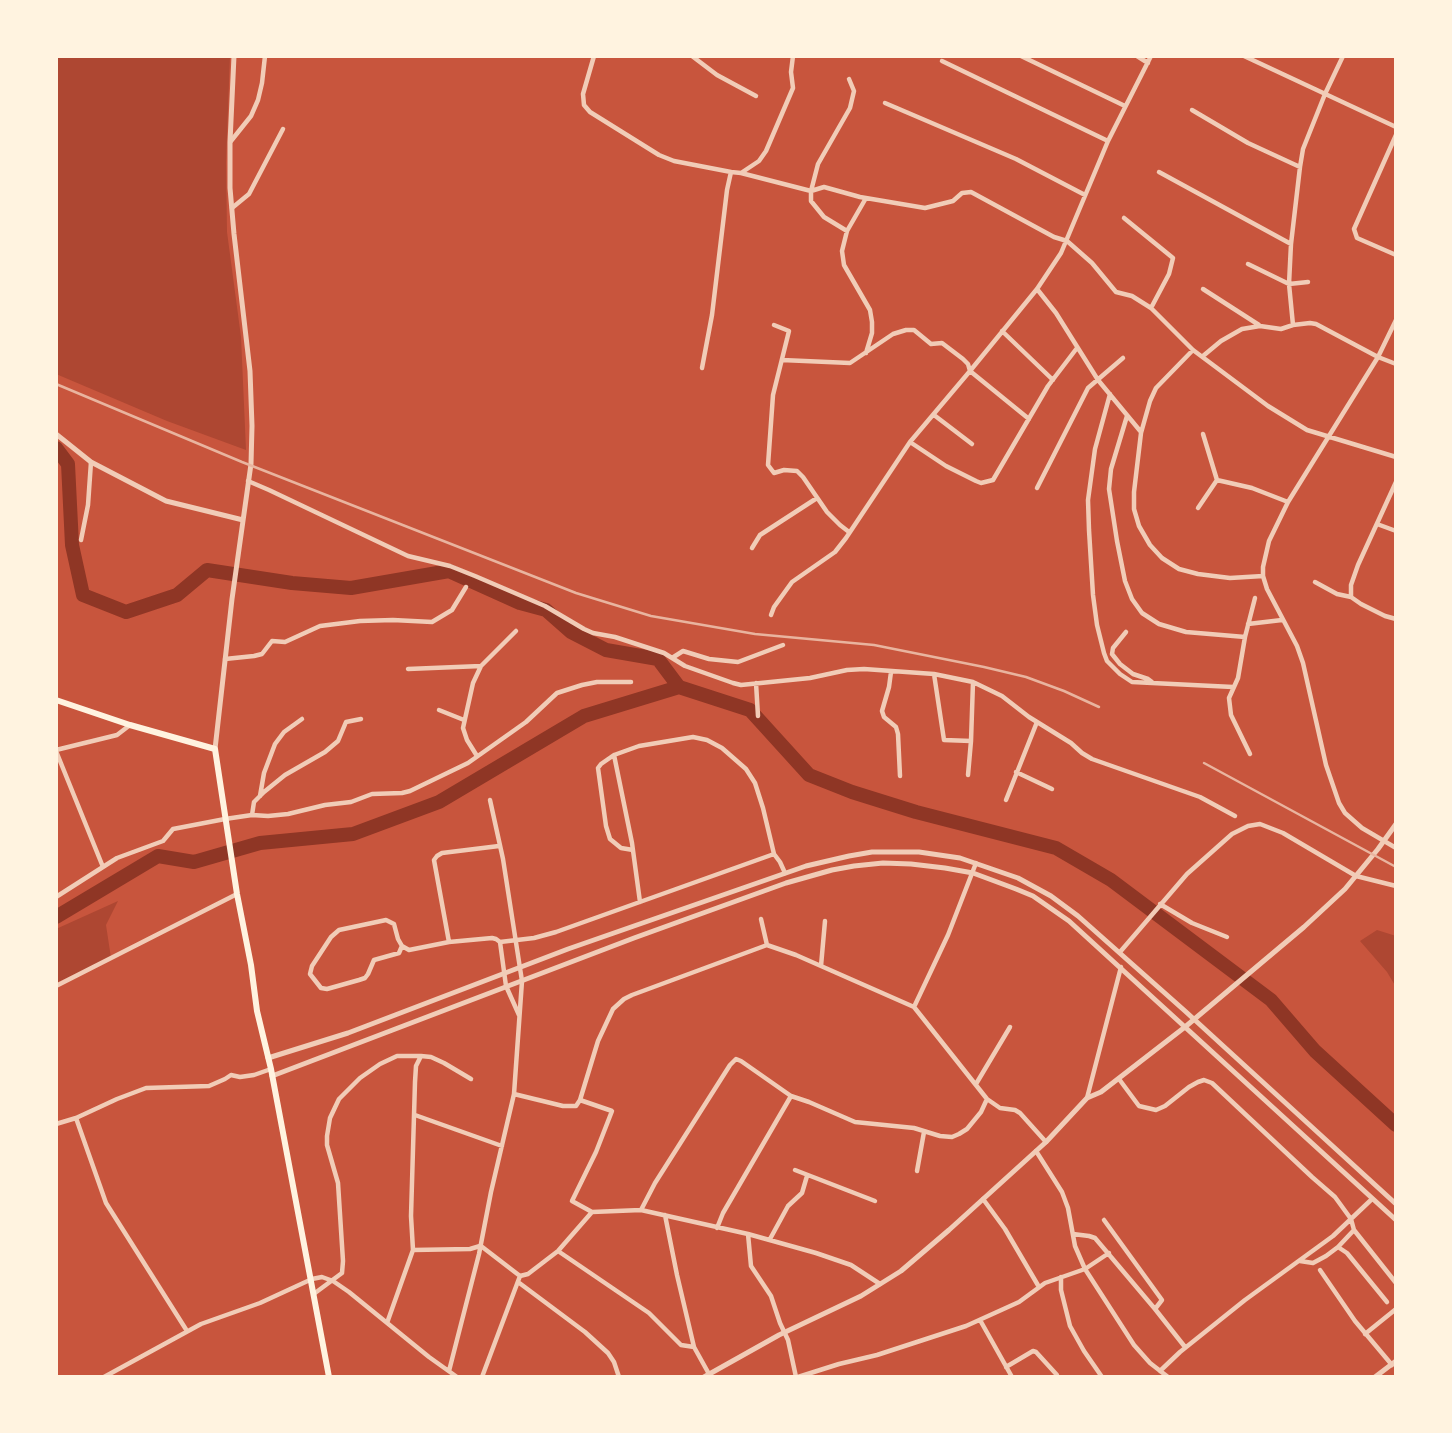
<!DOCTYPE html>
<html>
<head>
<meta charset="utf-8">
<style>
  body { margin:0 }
  #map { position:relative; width:1452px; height:1433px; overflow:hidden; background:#c8553d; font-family:"PT Sans Narrow",sans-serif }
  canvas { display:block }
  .frame { position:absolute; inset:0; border:58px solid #fff3e0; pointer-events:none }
</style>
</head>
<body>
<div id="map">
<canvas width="1452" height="1433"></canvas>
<div class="frame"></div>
</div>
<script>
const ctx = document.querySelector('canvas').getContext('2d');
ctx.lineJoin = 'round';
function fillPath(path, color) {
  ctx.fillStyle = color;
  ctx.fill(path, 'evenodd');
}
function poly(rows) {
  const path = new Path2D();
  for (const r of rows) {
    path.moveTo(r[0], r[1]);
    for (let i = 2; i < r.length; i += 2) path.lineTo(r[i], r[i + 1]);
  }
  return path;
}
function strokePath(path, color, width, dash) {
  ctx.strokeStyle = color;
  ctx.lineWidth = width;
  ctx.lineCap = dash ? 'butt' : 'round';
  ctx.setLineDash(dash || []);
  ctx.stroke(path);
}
fillPath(poly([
  [56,56,230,56,226,163,227,232,241,337,246,450,167,421,56,374],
  [118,901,106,925,111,958,56,983,56,929],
  [1377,930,1396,936,1396,987,1387,972,1360,941]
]), '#ae4732');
strokePath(poly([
  [56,448,68,464,72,545,83,595,126,612,177,595,207,570,292,583,351,588,449,571,520,603,546,610,571,632,606,650,658,659,679,687],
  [679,687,750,710,809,775,852,792,916,812,1056,848,1111,880,1271,1000,1315,1051,1396,1125],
  [56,917,158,856,194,862,260,843,353,834,439,802,584,716,679,687]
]), '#8f3625', 14);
strokePath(poly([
  [594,56,583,94,584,105,590,112,659,155,674,161,731,172],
  [692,56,717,75,756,96],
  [1021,56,1125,106],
  [1137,56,1148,63],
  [1244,56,1396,127],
  [942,61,1108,141],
  [849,79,854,91,850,108,818,164,811,191,811,201,824,217,847,231,842,251,844,265,870,310,872,322,872,333,866,353],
  [885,103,1016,159,1085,195],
  [1192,110,1248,143,1300,167],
  [1396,135,1354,229,1357,238,1396,255],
  [231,141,251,116,258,100,262,83,265,56],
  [1159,172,1291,244],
  [741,173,811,191,824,187,860,197,925,208,953,201,962,193,971,192,1054,237,1067,241,1092,263,1116,292,1132,296,1151,308,1193,350,1268,406,1307,430,1396,457],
  [232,208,249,194,283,129],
  [1124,218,1173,258,1169,274,1151,308],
  [847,231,866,198],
  [1248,264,1289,284,1308,282],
  [1037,289,1056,313,1098,380,1141,432],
  [1203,289,1259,325],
  [1396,320,1378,357,1288,502,1269,541,1263,567,1263,576,1267,589,1297,646,1303,663,1326,765,1339,803,1345,813,1362,828,1396,848],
  [774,325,789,331,773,395,768,465,774,473,784,470,797,471,803,477,827,512,840,525,849,532],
  [1293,325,1289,284,1291,244,1300,167,1303,149,1325,94,1343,56],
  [1002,331,1053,380],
  [1193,350,1156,388,1150,401,1141,433,1134,492,1134,509,1139,526,1150,545,1162,558,1179,569,1198,574,1230,578,1263,576],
  [1203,356,1221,341,1242,329,1260,326,1281,329,1293,325,1310,323,1316,324,1378,357,1396,364],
  [782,360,850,363,893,334,906,330,914,330,931,344,942,343,963,359,968,364,970,371,1029,419],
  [702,368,712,315,727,190,731,172,741,173,759,161,766,151,793,88,791,72,793,56],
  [1110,394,1095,449,1088,500,1089,530,1093,595,1097,625,1104,653,1107,661,1120,674,1132,682,1233,687],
  [934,415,972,444],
  [1127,416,1111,469,1109,489,1117,541,1125,581,1132,599,1142,613,1159,624,1186,632,1245,637],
  [1203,434,1217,480],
  [910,442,946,466,976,481,981,483,993,480,1048,386,1077,348],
  [248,481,269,490,408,556,450,566,475,576,545,606,584,629,593,633,615,637,664,653,685,666,733,683,741,685,810,678,847,670,864,669,934,674,973,682,1002,696,1029,717,1071,743,1082,753,1092,759,1200,797,1235,816],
  [1037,488,1088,388,1123,358],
  [1198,508,1217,480,1252,488,1288,502],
  [1377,524,1396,531],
  [81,540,88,505,91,462],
  [752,548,760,535,817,498],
  [1315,582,1337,594,1351,597,1361,604,1385,616,1396,619],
  [1351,597,1351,585,1358,565,1396,482],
  [771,615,774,607,792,582,835,552,846,538,910,442,970,371,1037,289,1061,253,1108,141,1151,56],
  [1248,624,1282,620],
  [1126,632,1113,648,1112,654,1120,664,1133,674,1148,679,1152,682],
  [672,658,683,651,709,659,738,662,783,645],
  [225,659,254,656,262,654,272,641,285,642,320,626,360,621,393,620,432,622,452,610,466,587],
  [408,669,481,666],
  [891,672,889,687,882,711,884,717,896,727,898,734,900,776],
  [934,674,944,740,971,741],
  [756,683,758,716],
  [439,710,464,720],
  [56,750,117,735,130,725],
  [56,751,103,867],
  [1250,754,1231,715,1229,698,1238,678,1245,637,1255,598],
  [614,755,632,843,640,902],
  [477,756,467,740,463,728,473,683,481,666,516,631],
  [1016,772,1052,789],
  [968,775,971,741,973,682],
  [260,796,264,773,275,744,284,732,302,719],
  [1006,800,1037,722],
  [252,815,254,802,264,792,285,775,325,752,338,741,346,722,361,719],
  [499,846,442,853,437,856,434,860,449,942,492,938,496,939,500,942,534,938,556,932,774,854,780,862,785,873],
  [633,850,621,848,610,839,606,826,598,768,601,764,614,755,639,746,693,737,707,740,722,748,746,769,755,783,763,808,774,854],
  [56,897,117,858,163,841,173,829,225,819,252,815,268,816,288,814,325,805,351,802,372,794,402,793,410,791,468,763,526,722,557,693,582,685,597,682,631,682],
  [1160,904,1192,923,1227,937],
  [761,919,767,945],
  [500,942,506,986,519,1015],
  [402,946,399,953,374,960,368,974,365,978,359,980,327,989,321,988,310,974,312,966,331,937,339,930,386,920,394,924,398,939,402,946,409,950,449,942],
  [1120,952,1187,874,1232,834,1248,826,1260,824,1283,833,1356,876,1396,886],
  [821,966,825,921],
  [56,986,237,894],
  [914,1007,948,935,976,863],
  [1119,1079,1139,1106,1156,1110,1165,1106,1189,1087,1198,1082,1204,1080,1212,1083,1312,1177,1335,1197,1351,1219,1354,1230,1396,1283],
  [976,1084,1010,1027],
  [514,1094,563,1106,576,1106,580,1100],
  [1087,1098,1121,967],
  [415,1115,502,1146],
  [76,1118,106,1203,187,1331],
  [56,1124,76,1118,117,1099,146,1088,209,1086,225,1079,231,1075,240,1077,254,1075,271,1069],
  [1036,1151,1062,1192,1068,1208,1075,1246,1085,1269,1134,1345,1150,1363,1168,1377],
  [795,1170,875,1201],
  [917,1171,924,1132],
  [983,1199,1005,1229,1039,1287],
  [641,1210,655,1183,730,1065,736,1059,741,1061,791,1096,809,1102,855,1122,914,1128,940,1136,952,1137,959,1134,967,1129,981,1112,987,1099],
  [592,1212,572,1201,596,1152,612,1111,580,1100,598,1041,613,1009,624,999,632,995,767,945,796,955,914,1007,987,1099,1000,1108,1015,1110,1020,1113,1046,1142],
  [1104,1220,1162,1300,1155,1309,1185,1347],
  [717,1228,723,1213,791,1096],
  [748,1234,751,1266,771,1296,780,1323,788,1340,796,1377],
  [1073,1234,1089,1236,1095,1238,1155,1309],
  [770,1239,788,1206,802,1193,807,1176],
  [481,1246,520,1276,482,1377],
  [1338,1247,1347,1253,1387,1302],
  [413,1250,470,1249,480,1246],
  [558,1251,649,1313,681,1345,694,1347,677,1275,665,1215],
  [1300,1261,1313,1263,1326,1256,1338,1247,1354,1230],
  [1320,1270,1355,1321,1392,1365],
  [520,1276,528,1274,558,1251,592,1212,641,1210,748,1234,816,1253,851,1265,880,1284],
  [1061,1277,1061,1290,1070,1326,1084,1351,1102,1377],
  [518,1282,585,1332,608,1353,614,1362,619,1377],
  [315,1293,342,1273,343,1261,338,1183,327,1145,327,1136,330,1118,339,1099,360,1078,380,1064,397,1056,421,1056,431,1057,444,1063,471,1079],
  [980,1320,1012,1377],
  [387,1323,413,1250,411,1216,415,1082,416,1066,421,1056],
  [1365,1334,1396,1309],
  [694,1347,709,1374],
  [1006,1367,1033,1351,1036,1352,1057,1375],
  [449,1371,479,1254,491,1192,514,1094,522,981,503,859,490,800],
  [1160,1371,1180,1352,1245,1300,1333,1236,1372,1199],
  [104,1377,201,1324,260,1303,312,1279,322,1277,333,1281,349,1292,429,1357,457,1377],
  [798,1377,839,1364,877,1355,966,1326,1019,1302,1045,1283,1085,1269,1109,1253]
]), '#f1ccb7', 4.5);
strokePath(poly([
  [56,434,91,462,166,501,243,520],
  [215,749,232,599,251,464,252,426,250,371,234,234,230,188,230,142,234,56],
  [268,1058,348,1033,568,949,806,866,849,856,872,852,919,852,960,858,1018,878,1051,896,1078,916,1185,1011,1396,1204],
  [272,1076,634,938,786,883,832,870,854,866,883,863,911,864,945,868,973,873,1016,889,1033,896,1069,921,1396,1220],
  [704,1377,779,1335,861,1296,901,1271,949,1230,1046,1142,1087,1098,1101,1092,1185,1027,1304,927,1345,889,1378,849,1396,824],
  [1375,1377,1396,1361]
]), '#f1ccb7', 5);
strokePath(poly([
  [56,700,130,725,215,749,237,894,251,965,257,1011,271,1069,329,1377]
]), '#fff3e0', 6);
strokePath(poly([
  [56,384,242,462,576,593,651,616,755,634,874,645,984,667,1026,677,1064,691,1099,707],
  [1204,763,1396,867]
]), '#e9b49f', 2.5);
</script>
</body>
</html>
